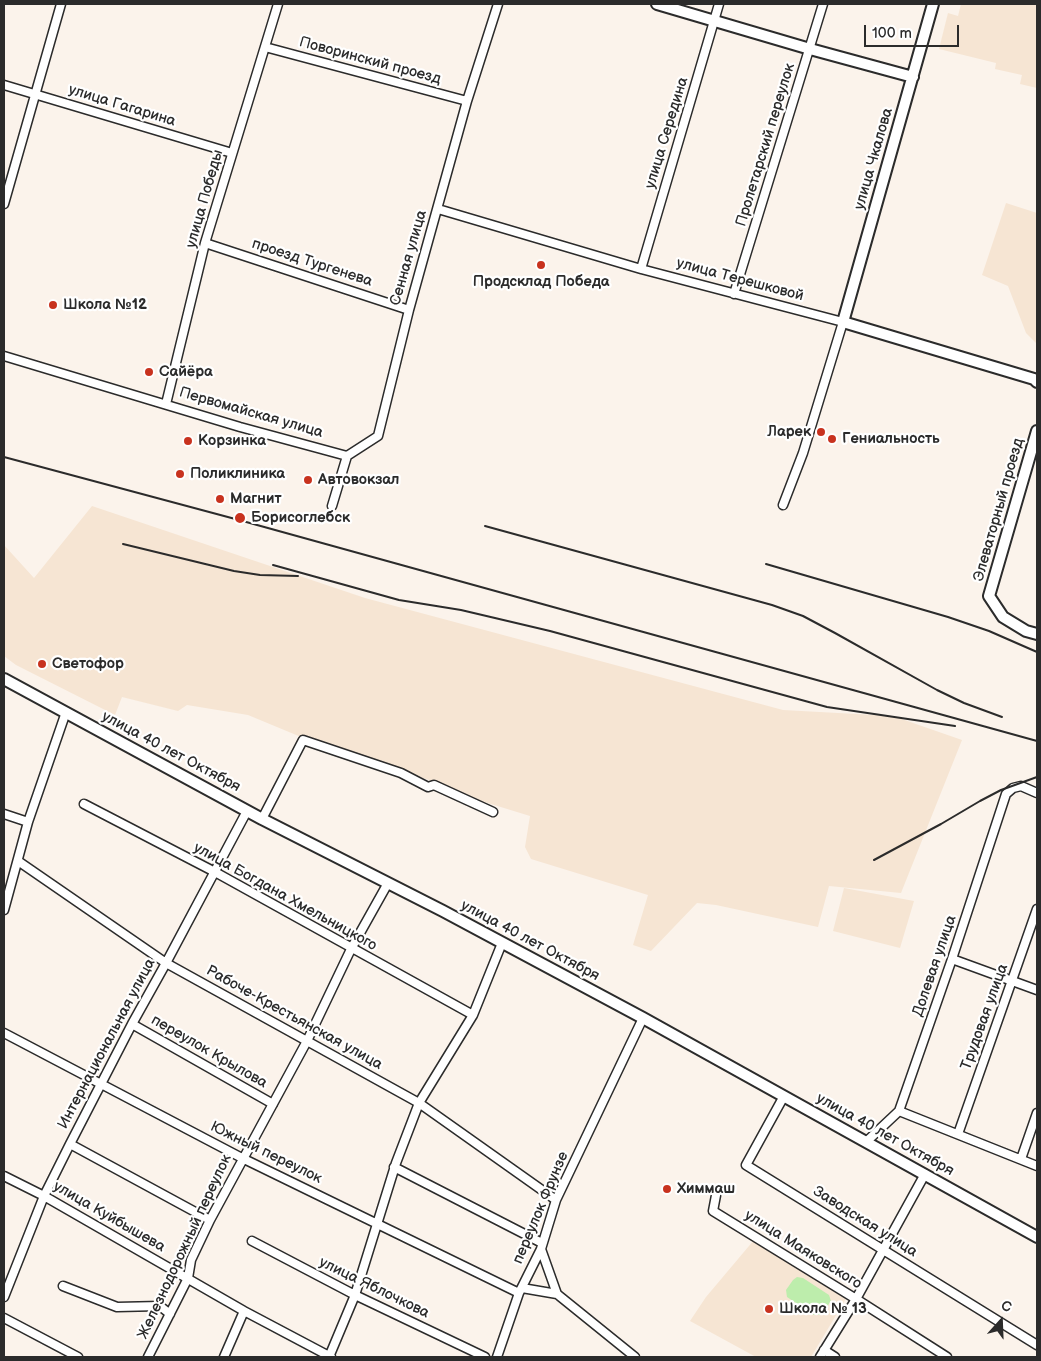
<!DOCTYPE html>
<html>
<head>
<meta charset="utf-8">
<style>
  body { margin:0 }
  #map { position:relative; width:1041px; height:1361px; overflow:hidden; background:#fbf3eb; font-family:"Balsamiq Sans",sans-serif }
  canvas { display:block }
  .frame { position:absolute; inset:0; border:5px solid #2b2b2b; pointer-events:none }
  .north { position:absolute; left:976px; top:1296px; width:50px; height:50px; -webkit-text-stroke:4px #fff; paint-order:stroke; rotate:20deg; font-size:14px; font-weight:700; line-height:20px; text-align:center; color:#2b2b2b }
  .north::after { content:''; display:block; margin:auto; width:18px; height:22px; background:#2b2b2b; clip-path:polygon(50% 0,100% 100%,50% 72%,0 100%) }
  .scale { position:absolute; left:864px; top:25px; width:95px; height:22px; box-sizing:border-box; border:2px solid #2b2b2b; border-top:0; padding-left:6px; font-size:15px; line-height:18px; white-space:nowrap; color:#2b2b2b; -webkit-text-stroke:4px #fff; paint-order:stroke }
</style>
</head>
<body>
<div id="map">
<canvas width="1041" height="1361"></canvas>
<div class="frame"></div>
<div class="north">С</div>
<div class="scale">100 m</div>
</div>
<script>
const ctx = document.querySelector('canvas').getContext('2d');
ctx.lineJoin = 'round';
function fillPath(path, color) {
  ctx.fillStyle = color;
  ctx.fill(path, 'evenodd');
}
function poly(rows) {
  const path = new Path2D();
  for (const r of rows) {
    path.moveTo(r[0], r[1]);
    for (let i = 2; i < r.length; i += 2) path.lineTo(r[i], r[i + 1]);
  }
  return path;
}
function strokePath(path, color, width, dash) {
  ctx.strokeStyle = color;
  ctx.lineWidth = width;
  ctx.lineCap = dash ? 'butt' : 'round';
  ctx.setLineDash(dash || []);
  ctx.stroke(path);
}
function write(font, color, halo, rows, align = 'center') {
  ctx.font = font + ' "Balsamiq Sans",sans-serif';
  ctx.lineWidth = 4.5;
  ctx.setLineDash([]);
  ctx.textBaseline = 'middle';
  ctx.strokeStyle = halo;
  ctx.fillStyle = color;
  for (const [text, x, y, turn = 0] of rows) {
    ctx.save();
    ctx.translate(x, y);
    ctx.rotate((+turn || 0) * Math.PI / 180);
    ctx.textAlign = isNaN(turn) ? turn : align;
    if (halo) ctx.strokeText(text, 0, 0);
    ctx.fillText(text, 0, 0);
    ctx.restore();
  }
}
fillPath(poly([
  [961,4,1037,4,1037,88,1020,84,1022,75,995,69,996,63,939,49,948,13,958,16],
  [1006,203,1037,213,1037,344,1026,333,1008,286,982,275],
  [92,506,365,598,783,710,893,716,962,740,901,893,829,886,818,927,716,905,697,903,651,951,633,945,648,895,531,859,525,847,530,816,478,800,429,780,301,737,248,715,187,705,178,711,122,697,115,715,16,665,4,656,4,545,34,578],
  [844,888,914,901,900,948,833,931],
  [754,1240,847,1297,811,1357,756,1357,690,1321,706,1297]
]), '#f6e5d3');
fillPath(poly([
  [797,1277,803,1278,829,1295,831,1301,821,1315,814,1315,787,1297,786,1290,793,1280]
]), '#bdedac');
const street = poly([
  [265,47,467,101],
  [4,85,232,153],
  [4,204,61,4],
  [438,209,641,269,843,322,803,453,783,505],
  [205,243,409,310],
  [641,269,719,4],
  [734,294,823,4],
  [4,356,240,427,347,456],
  [166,404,205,243,278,4],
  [332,506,347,456,378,436,409,310,467,101,498,4],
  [84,804,215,872,473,1015],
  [4,814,28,822],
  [262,819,303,740,401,773,428,787,434,785,493,812],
  [18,861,166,963,419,1103,556,1200],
  [4,910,28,822,66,712],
  [952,959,1037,990],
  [132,1024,273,1104],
  [4,1033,242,1158,519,1293],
  [784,1096,746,1165,1037,1345],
  [899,1111,1037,1166],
  [958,1134,1037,909],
  [866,1142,899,1111,952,959,1006,794,1013,788,1021,786,1037,793],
  [70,1144,210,1220],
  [1021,1159,1037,1113],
  [394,1167,542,1243],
  [4,1176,44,1196,244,1311,331,1357],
  [717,1190,713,1211,856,1299,947,1357],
  [252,1241,355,1295,485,1357],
  [541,1249,557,1294,635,1357],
  [63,1286,117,1307,160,1306,170,1314],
  [522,1288,557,1294],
  [4,1297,44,1196,70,1144,132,1024,166,963,247,811],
  [4,1318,78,1357],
  [824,1350,835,1357],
  [148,1357,188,1278,191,1260,210,1220,307,1041,351,949,388,883],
  [224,1357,244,1311],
  [329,1357,355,1295,396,1163,419,1103,473,1015,502,943],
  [497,1357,519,1293,541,1249,556,1200,643,1018],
  [820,1357,856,1299,925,1174]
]);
const secondary = poly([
  [657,4,810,49,913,77],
  [933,4,843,322,1034,379,1037,382],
  [1037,431,989,596,1003,617,1026,631,1037,634],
  [4,679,262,819,443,911,643,1018,1037,1237]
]);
strokePath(street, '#2b2b2b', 11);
strokePath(secondary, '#2b2b2b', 14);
strokePath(street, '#fff', 8);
strokePath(secondary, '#fff', 10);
strokePath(poly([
  [4,457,239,520,1037,741],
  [485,526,772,605,803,616,835,633,937,690,964,703,1002,717],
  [123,544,234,571,260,575,298,576],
  [766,564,948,617,989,631,1037,652],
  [273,565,399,600,461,610,550,631,827,707,955,726],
  [874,860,941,824,980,801,1001,790,1037,777]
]), '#2b2b2b', 2);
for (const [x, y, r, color] of [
  [541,265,5,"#c8321e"],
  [53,305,5,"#c8321e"],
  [149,372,5,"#c8321e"],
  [821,432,5,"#c8321e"],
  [832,439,5,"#c8321e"],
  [188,441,5,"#c8321e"],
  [180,474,5,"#c8321e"],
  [308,480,5,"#c8321e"],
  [220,499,5,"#c8321e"],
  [240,518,6,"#c8321e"],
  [42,664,5,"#c8321e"],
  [667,1189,5,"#c8321e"],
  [769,1309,5,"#c8321e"]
]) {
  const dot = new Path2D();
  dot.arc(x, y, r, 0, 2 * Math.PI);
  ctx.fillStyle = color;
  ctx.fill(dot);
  strokePath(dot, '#fff', 2);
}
write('15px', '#2b2b2b', '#fff', [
  ["Поворинский проезд",370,61,15],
  ["улица Гагарина",122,106,17],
  ["улица Середина",667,133,-73],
  ["Пролетарский переулок",766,145,-73],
  ["улица Чкалова",874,159,-74],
  ["улица Победы",205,199,-74],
  ["Сенная улица",409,258,-74],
  ["проезд Тургенева",312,263,18],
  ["улица Терешковой",740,280,15],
  ["Первомайская улица",251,413,16],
  ["Элеваторный проезд",999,510,-74],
  ["улица 40 лет Октября",171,752,28],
  ["улица Богдана Хмельницкого",285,897,29],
  ["улица 40 лет Октября",530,941,28],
  ["Долевая улица",935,966,-71],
  ["Трудовая улица",985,1017,-70],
  ["Рабоче-Крестьянская улица",294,1018,29],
  ["Интернациональная улица",107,1044,-62],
  ["переулок Крылова",209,1052,30],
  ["улица 40 лет Октября",885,1135,29],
  ["Южный переулок",266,1153,26],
  ["переулок Фрунзе",541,1208,-67],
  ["улица Куйбышева",109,1217,30],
  ["Заводская улица",865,1222,32],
  ["Железнодорожный переулок",185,1247,-65],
  ["улица Маяковского",803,1250,32],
  ["улица Яблочкова",374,1288,26]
]);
write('bold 15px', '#2b2b2b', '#fff', [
  ["Продсклад Победа",541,282,"center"],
  ["Школа №12",63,305],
  ["Сайёра",159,372],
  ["Ларек",811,432,"right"],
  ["Гениальность",842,439],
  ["Корзинка",198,441],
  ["Поликлиника",190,474],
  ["Автовокзал",318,480],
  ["Магнит",230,499],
  ["Борисоглебск",251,518],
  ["Светофор",52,664],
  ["Химмаш",677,1189],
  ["Школа № 13",779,1309]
], 'left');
</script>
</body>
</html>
